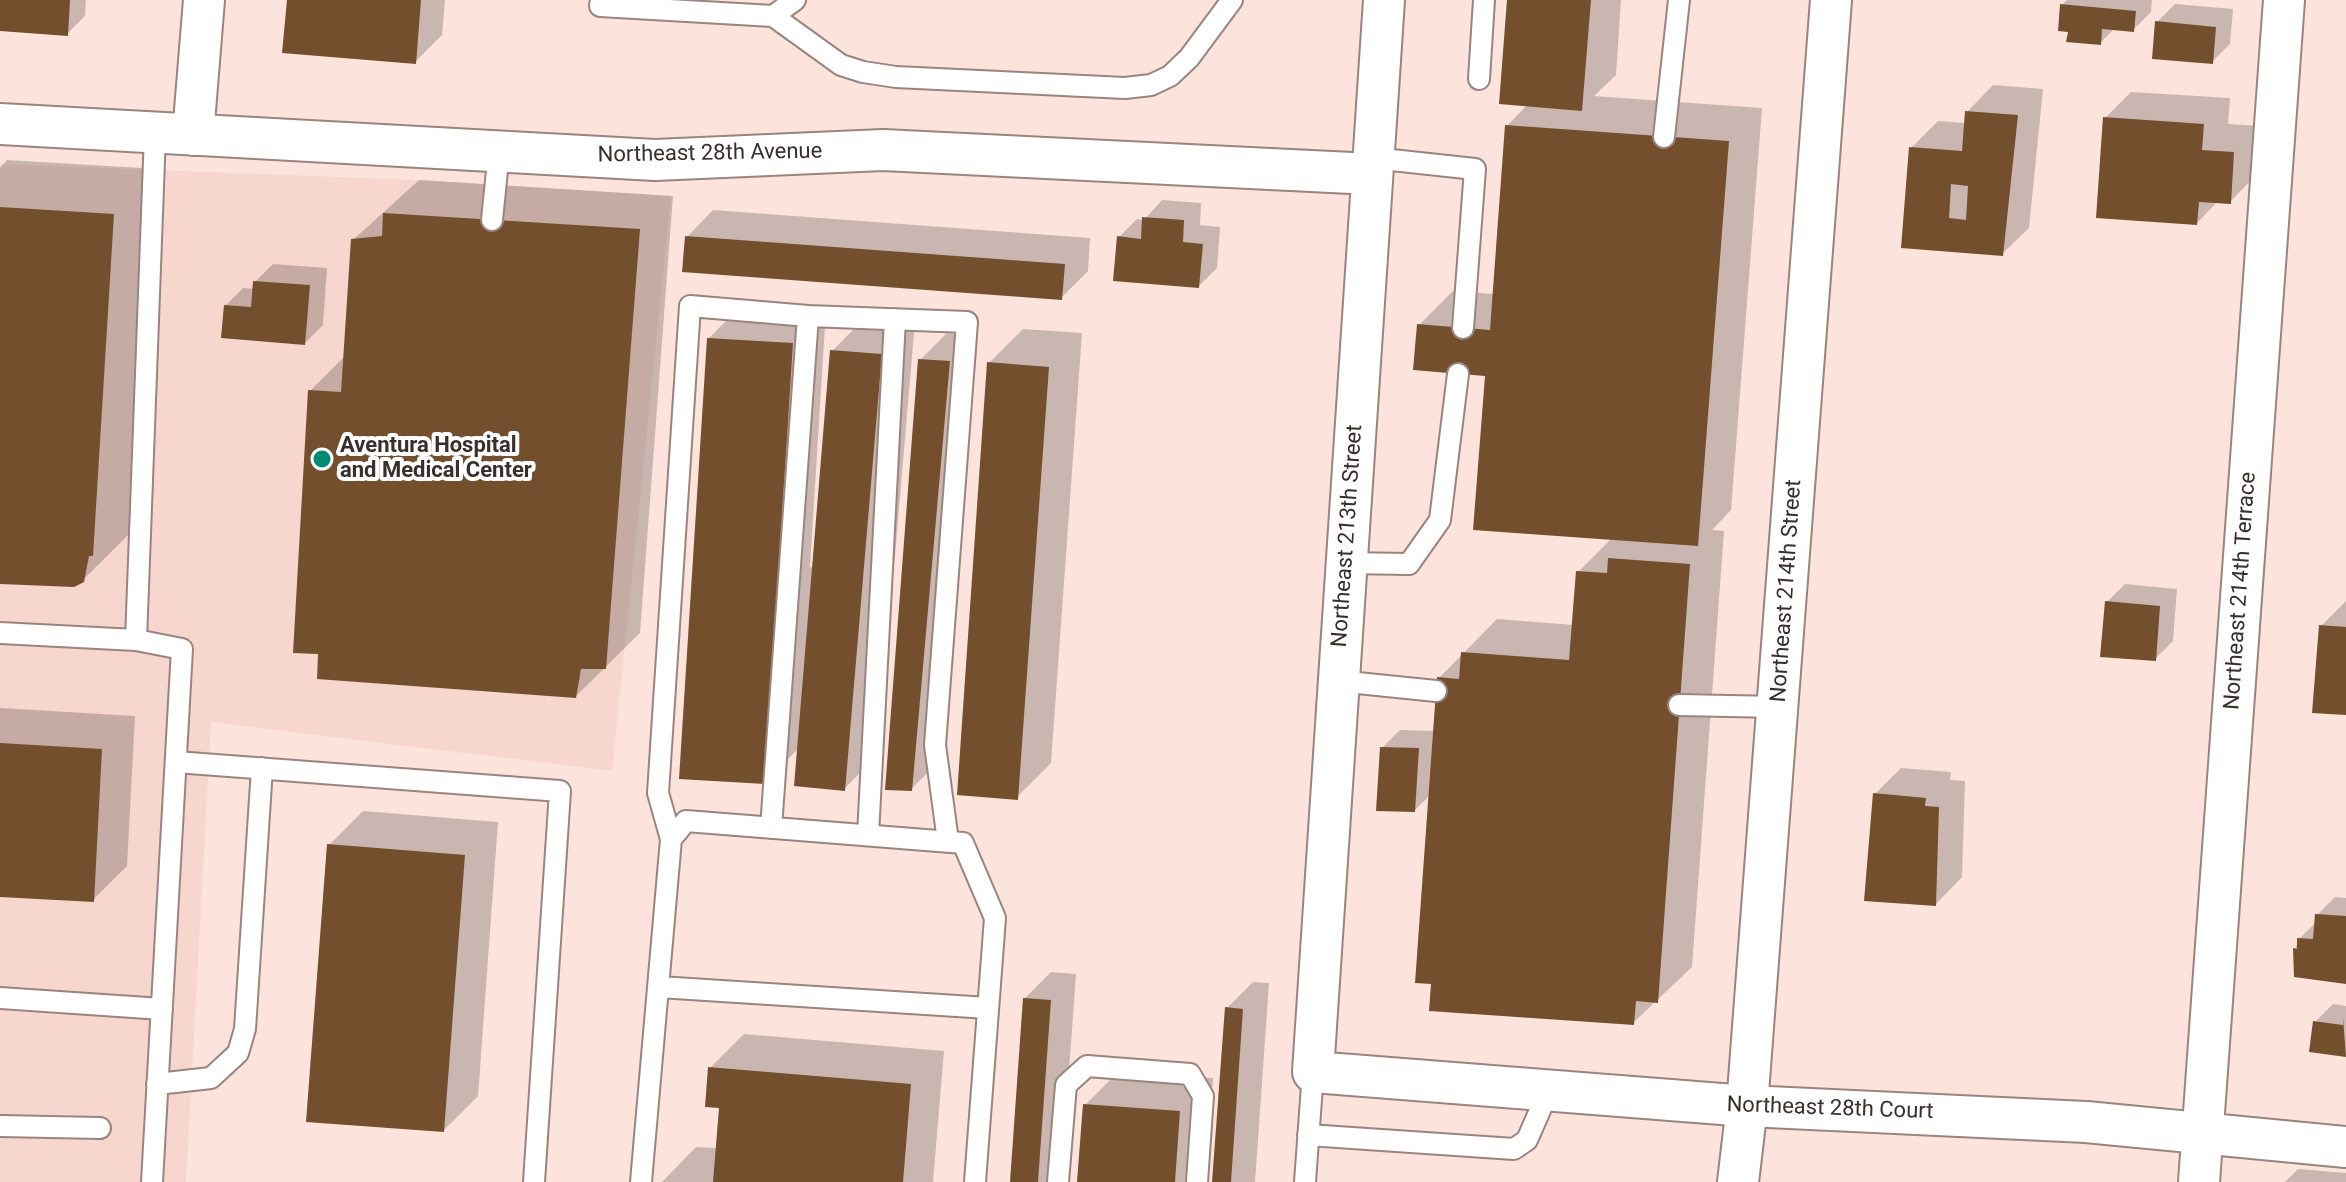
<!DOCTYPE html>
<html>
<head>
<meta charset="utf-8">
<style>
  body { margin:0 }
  canvas { display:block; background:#fce3dc }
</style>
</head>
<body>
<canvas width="2346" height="1182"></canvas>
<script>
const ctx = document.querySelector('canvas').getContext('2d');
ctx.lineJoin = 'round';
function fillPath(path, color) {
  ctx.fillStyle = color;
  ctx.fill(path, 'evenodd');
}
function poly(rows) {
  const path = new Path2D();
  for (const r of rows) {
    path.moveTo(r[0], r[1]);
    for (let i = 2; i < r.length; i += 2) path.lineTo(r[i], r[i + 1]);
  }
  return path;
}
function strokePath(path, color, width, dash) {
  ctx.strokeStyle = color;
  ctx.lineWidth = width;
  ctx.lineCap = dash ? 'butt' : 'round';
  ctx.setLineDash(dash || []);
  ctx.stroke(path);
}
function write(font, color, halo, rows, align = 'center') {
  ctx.font = font + ' Roboto,sans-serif';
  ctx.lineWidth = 8;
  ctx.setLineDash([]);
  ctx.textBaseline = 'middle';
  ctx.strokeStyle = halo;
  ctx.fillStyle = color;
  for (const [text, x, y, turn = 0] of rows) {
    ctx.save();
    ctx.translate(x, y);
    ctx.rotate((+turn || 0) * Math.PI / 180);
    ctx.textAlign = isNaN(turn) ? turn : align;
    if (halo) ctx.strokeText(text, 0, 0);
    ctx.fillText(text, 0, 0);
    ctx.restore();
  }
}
fillPath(poly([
  [0,164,441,181,671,196,612,771,211,722,186,1182,0,1182]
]), '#f7d6ce');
fillPath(poly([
  [0,0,86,0,85,16,67,34,0,29],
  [289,0,445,0,442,35,415,62],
  [1509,0,1621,0,1616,75,1594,96,1762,108,1731,510,1712,530,1724,531,1692,967,1633,1023,1430,795,1415,810,1382,748,1400,730,1435,731,1439,678,1497,619,1574,625,1578,572,1612,538,1487,374,1419,325,1453,291,1494,294,1507,126,1528,104],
  [2067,0,2152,0,2151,12,2133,30,2115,28,2100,43,2070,30,2062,5],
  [2175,4,2233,9,2230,44,2212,62,2157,22],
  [1993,85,2043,89,2029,228,2002,254,1903,246,1911,148,1938,121,1966,123,1967,112],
  [2131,92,2230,98,2228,124,2260,126,2256,175,2230,202,2218,201,2197,223,2105,118],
  [7,160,159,169,132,526,129,534,83,580,0,582,0,168],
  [419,180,673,196,640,633,576,696,310,391,345,356,353,240],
  [1162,200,1201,203,1200,225,1220,227,1217,268,1199,286,1119,237,1137,219,1144,220],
  [713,210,1090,238,1088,271,1061,298,687,237],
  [273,264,327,268,323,325,305,343,225,306,243,288,255,289,255,282],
  [742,305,826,310,810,567,814,568,832,351,866,317,915,321,878,755,844,789,799,748,765,782,708,339],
  [1023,329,1082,333,1051,763,1017,797,989,363],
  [947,333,975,335,938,763,911,789,920,360],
  [2125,584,2177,589,2173,641,2155,659,2107,602],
  [2346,601,2346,713,2321,626],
  [0,708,135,716,127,866,93,900,0,895],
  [1901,768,1951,772,1950,780,1965,781,1962,877,1936,904,1875,794],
  [363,811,498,822,478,1096,444,1130,329,845],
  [2335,897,2346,898,2346,981,2295,949,2299,939,2316,922,2317,915],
  [1051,972,1076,974,1061,1182,1012,1182,1025,998],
  [1253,982,1269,983,1255,1182,1214,1182,1227,1008],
  [2333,1004,2346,1006,2346,1055,2312,1050,2315,1022],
  [744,1034,944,1051,933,1182,662,1182,696,1147,717,1148,721,1106,710,1068],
  [1119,1071,1213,1078,1206,1182,1079,1182,1085,1105],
  [2298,1169,2346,1173,2346,1182,2285,1182]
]), '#0003');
fillPath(poly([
  [0,0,70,0,68,36,0,31],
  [287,0,421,0,416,64,282,53],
  [1507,0,1591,0,1582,111,1499,104],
  [2060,4,2136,11,2134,32,2102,29,2101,45,2066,42,2068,32,2058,31],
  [2155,21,2216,27,2213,64,2152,59],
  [1965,111,2018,115,2003,256,1901,248,1909,147,1962,151],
  [1951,184,1968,186,1966,220,1949,218],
  [2103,117,2204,124,2202,150,2234,152,2231,204,2199,202,2197,225,2096,218],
  [1505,125,1729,141,1698,546,1473,530,1485,376,1413,370,1417,324,1490,330],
  [0,207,114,214,93,556,89,556,84,582,74,587,0,584],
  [383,213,640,229,606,669,581,669,576,698,317,679,318,654,293,653,308,390,341,392,351,239,382,236],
  [1142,217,1184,220,1183,242,1203,244,1199,288,1113,281,1117,236,1141,239],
  [685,236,1065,264,1062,300,682,272],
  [253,281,310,285,305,345,221,338,224,305,251,307],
  [707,338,793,343,765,784,679,779],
  [830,350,882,354,845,791,794,786],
  [918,359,950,361,912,791,885,790],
  [987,362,1049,367,1018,800,957,795],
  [1608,558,1690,564,1658,1003,1636,1001,1634,1025,1429,1011,1431,984,1415,983,1437,677,1459,679,1461,652,1569,660,1576,571,1607,573],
  [2105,601,2160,606,2156,661,2100,657],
  [2319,625,2346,627,2346,715,2312,713],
  [0,743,102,749,94,902,0,897],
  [1380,747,1419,748,1415,812,1376,811],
  [1873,793,1926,798,1925,806,1939,807,1936,906,1864,901],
  [327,844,465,855,444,1132,306,1122],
  [2315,914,2346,916,2346,984,2294,977,2293,948,2297,949,2297,938,2313,939],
  [1023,998,1051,1000,1038,1182,1010,1182],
  [1225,1007,1243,1009,1231,1182,1212,1182],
  [2343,1018,2346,1057,2309,1052,2313,1021,2343,1025],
  [708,1067,911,1084,903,1182,713,1182,719,1108,705,1107],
  [1083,1104,1180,1111,1175,1182,1077,1182]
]), '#734f2e');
const lane = poly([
  [601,0,600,6,773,16,795,0],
  [773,16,841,65,863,72,896,77,1125,88,1151,85,1170,76,1189,58,1232,0],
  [1479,79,1484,0],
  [1664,137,1679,0],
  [1373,158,1475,169,1463,328],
  [492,220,499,151],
  [1346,563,1409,564,1440,520,1458,374],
  [0,633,136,640,182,649,152,1182],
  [136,640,155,134],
  [1338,681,1436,691],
  [1679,705,1778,707],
  [176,762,560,791,534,1182],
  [771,828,808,316,967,322,935,745,948,841],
  [868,835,895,319],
  [671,839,658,793,690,306,808,316],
  [659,987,988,1008],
  [0,998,162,1009],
  [157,1084,211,1078,238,1053,245,1029,262,768],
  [0,1126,100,1128],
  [1308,1135,1514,1149,1527,1140,1548,1092],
  [641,1182,671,839,686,821,963,843,995,918,975,1182],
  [1058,1182,1066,1085,1087,1066,1190,1074,1203,1096,1197,1182],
  [1305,1182,1313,1072]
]);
const street = poly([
  [1384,0,1313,1072,1747,1106,2086,1122,2346,1147],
  [0,124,655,160,883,150,1372,174],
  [193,135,204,0],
  [1738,1182,1747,1106,1831,0],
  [2199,1182,2284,0]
]);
strokePath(lane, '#9a847e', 24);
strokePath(street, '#9a847e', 44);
strokePath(lane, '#fff', 20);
strokePath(street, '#fff', 40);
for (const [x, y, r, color] of [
  [322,459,10,"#008b72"]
]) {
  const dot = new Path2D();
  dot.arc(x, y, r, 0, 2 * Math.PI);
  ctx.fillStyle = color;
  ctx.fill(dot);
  strokePath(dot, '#fff', 3);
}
write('22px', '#382e2c', '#fff', [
  ["Northeast 28th Avenue",710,154,-1],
  ["Northeast 213th Street",1348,536,-86],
  ["Northeast 214th Street",1787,591,-86],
  ["Northeast 214th Terrace",2241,591,-86],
  ["Northeast 28th Court",1830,1109,2]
]);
write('bold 22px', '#382e2c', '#fff', [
  ["Aventura Hospital",340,446],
  ["and Medical Center",340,471]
], 'left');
</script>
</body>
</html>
